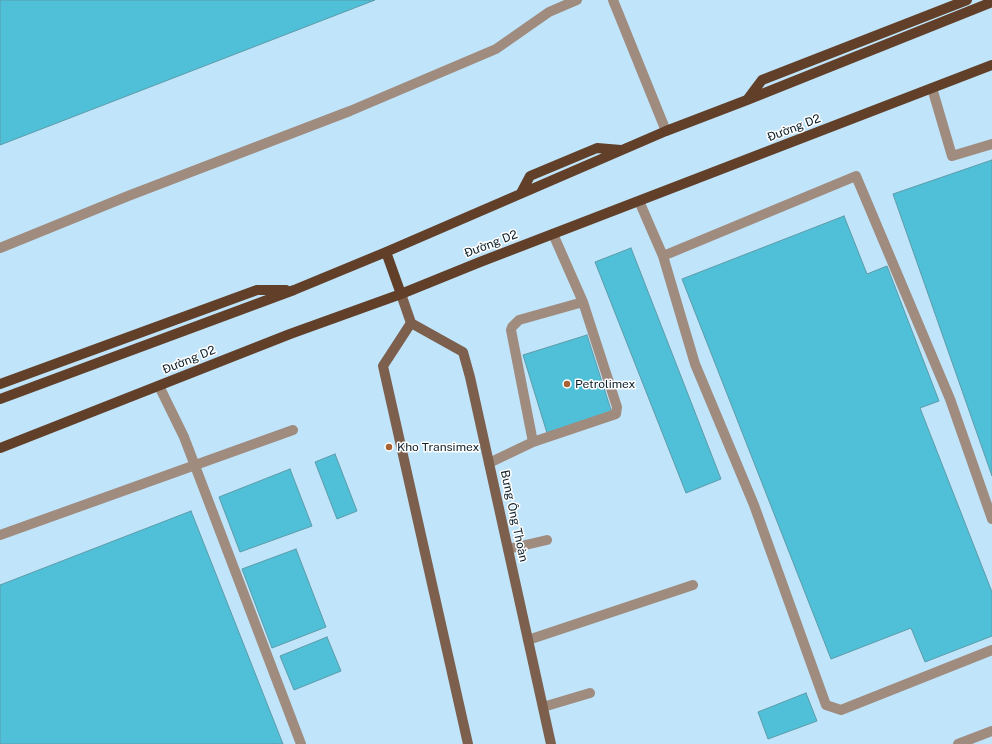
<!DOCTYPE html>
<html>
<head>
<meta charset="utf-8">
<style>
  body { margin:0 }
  canvas { display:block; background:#d8edf9 }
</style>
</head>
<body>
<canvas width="992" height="744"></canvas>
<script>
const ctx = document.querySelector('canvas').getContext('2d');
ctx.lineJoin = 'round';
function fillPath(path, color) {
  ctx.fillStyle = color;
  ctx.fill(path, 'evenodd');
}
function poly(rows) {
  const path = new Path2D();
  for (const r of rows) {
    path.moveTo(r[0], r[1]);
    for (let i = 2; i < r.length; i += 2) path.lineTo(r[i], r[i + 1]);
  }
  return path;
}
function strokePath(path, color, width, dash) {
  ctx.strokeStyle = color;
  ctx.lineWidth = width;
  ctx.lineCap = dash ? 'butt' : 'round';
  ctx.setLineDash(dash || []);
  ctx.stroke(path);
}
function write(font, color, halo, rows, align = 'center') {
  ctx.font = font + ' "Public Sans",sans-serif';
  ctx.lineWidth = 3;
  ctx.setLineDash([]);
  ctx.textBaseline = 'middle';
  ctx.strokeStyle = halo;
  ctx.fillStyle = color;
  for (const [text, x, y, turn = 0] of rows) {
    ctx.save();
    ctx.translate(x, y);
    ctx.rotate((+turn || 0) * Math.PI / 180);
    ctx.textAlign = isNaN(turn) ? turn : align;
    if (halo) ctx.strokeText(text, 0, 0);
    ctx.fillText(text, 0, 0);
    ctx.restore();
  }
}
fillPath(poly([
  [0,0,992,0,992,744,0,744]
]), '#c0e4f9');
const building = poly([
  [0,0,375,0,0,145,0,0],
  [992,160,992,476,893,194,992,160],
  [844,216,867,274,887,266,939,401,920,408,992,592,992,636,925,662,911,628,831,659,682,279,844,216],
  [631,248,721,479,686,493,595,262,631,248],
  [587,335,612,413,547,433,523,355,587,335],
  [335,454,357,511,337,519,315,462,335,454],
  [290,469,312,526,240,552,219,497,290,469],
  [191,511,283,744,0,744,0,585,191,511],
  [296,549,326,627,272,648,242,569,296,549],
  [327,637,341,671,294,690,280,656,327,637],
  [806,693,817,721,768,739,758,712,806,693]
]);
fillPath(building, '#4fc0d7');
strokePath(building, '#5c9caa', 1);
strokePath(poly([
  [613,0,666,131],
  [932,88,952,156,992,144],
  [639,201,663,256],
  [0,248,128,196,350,111,496,49,549,12,577,0],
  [159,386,184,437,301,744],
  [533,442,511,330,512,327,519,320,583,302],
  [489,463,533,442,616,414,617,407,583,302,553,234],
  [992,519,950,399,856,176,663,256,695,364,754,505,826,705,841,710,992,650],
  [0,535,293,430],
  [508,549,547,540],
  [528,640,693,585],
  [543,707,590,693]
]), '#a08b7f', 10);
strokePath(poly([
  [958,744,992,731]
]), '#a08b7f', 10);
strokePath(poly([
  [401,294,411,323,463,352,470,377,551,744],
  [411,323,383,366,468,744]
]), '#7c5f4c', 10);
strokePath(poly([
  [747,100,762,80,967,0],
  [521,193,530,176,597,148,621,150],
  [386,252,401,294],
  [0,384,257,290,286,290],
  [0,399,294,290,386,252,666,131,747,100,992,2],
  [0,448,290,334,401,294,480,262,992,65]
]), '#613f29', 10);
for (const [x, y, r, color] of [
  [567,384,4,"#a66233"],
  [389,447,4,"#a66233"]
]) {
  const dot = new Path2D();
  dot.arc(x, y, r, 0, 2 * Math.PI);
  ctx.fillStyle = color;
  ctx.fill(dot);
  strokePath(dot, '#fff', 1.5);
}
write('12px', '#0a1f2a', '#fff', [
  ["Đường D2",794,128,-21],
  ["Đường D2",491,244,-21],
  ["Đường D2",189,360,-22],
  ["Bưng Ông Thoàn",514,516,78]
]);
write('12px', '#0a1f2a', '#fff', [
  ["Petrolimex",575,384],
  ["Kho Transimex",397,447]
], 'left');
</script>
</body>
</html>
